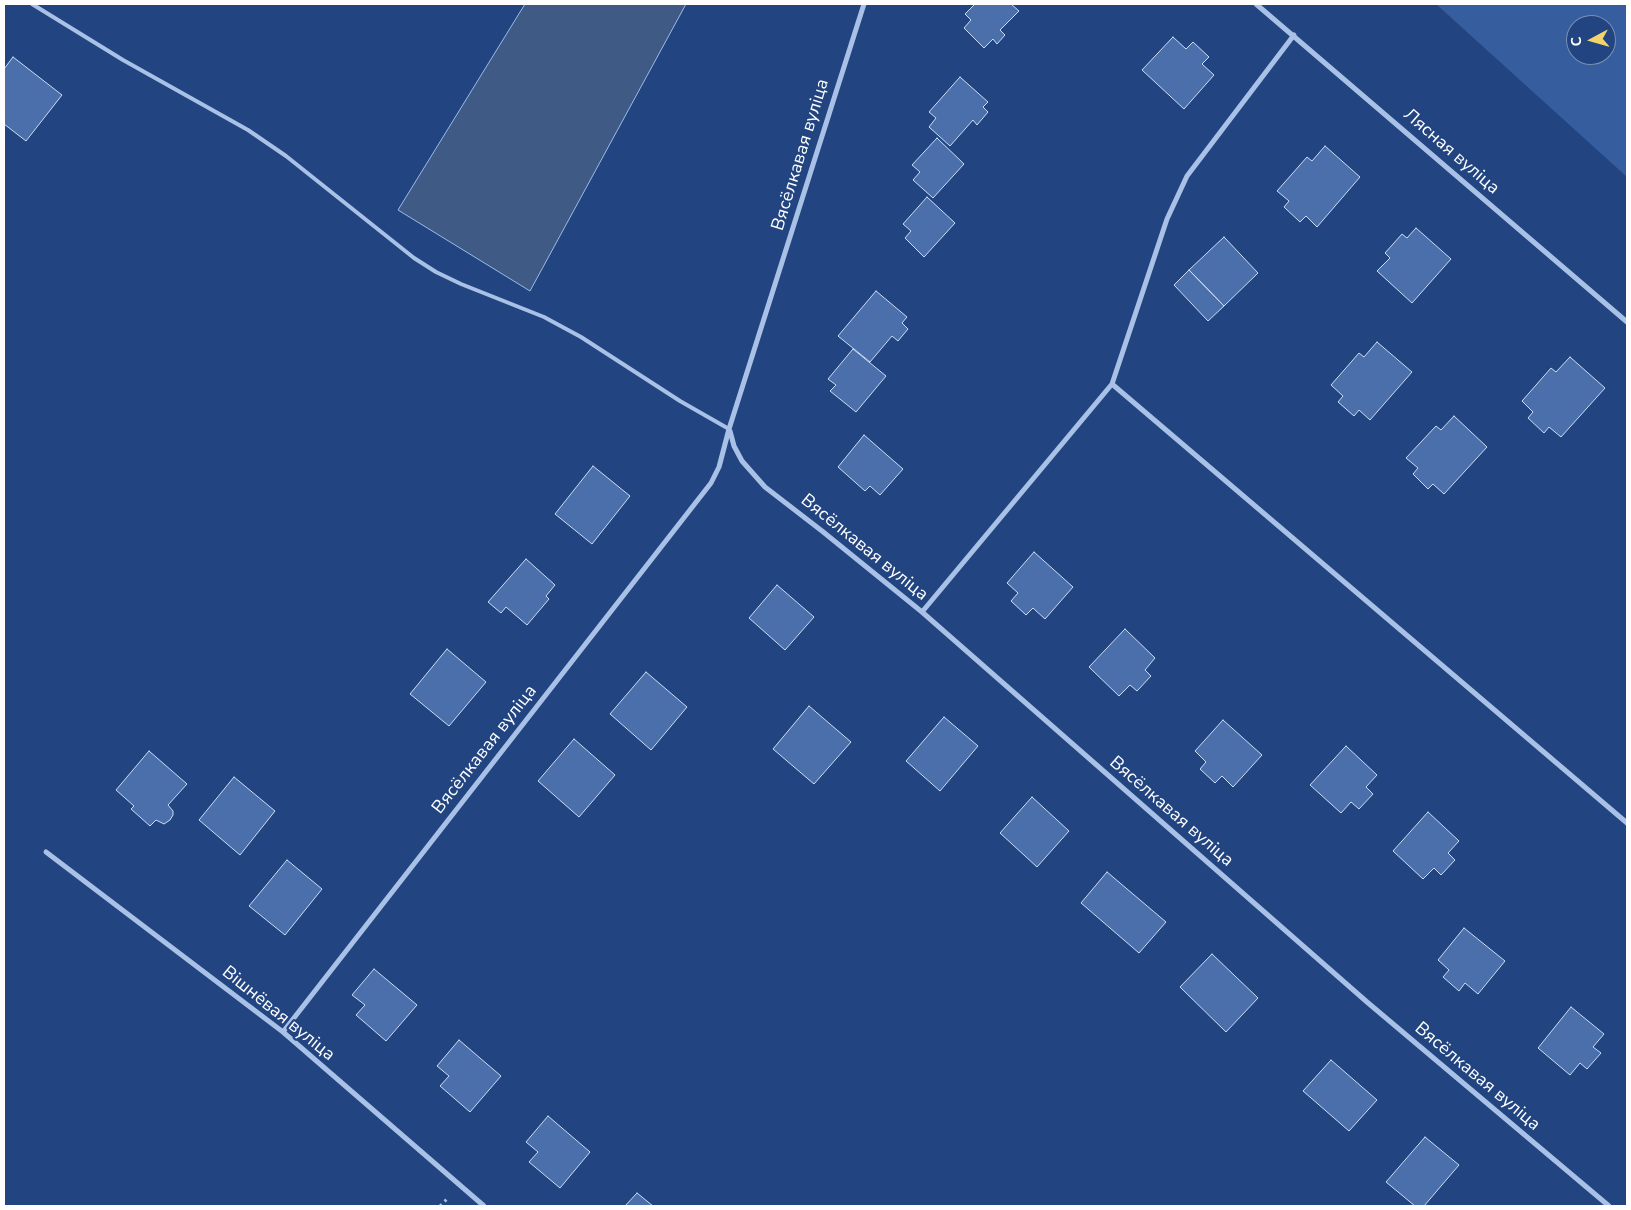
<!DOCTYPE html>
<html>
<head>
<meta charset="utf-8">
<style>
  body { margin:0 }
  #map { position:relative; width:1631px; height:1210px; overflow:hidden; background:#224581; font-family:"Nunito Sans",sans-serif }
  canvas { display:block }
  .frame { position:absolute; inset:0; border:5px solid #fff; pointer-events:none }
  .north { position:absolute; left:1566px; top:15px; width:50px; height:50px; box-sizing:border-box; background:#224581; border:1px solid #7a8fb3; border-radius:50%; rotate:264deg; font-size:14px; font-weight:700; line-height:20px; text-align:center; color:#fff }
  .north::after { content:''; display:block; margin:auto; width:18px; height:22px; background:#f3d46b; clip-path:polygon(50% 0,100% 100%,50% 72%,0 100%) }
</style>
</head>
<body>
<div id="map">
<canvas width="1631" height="1210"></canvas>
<div class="frame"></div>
<div class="north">С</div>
</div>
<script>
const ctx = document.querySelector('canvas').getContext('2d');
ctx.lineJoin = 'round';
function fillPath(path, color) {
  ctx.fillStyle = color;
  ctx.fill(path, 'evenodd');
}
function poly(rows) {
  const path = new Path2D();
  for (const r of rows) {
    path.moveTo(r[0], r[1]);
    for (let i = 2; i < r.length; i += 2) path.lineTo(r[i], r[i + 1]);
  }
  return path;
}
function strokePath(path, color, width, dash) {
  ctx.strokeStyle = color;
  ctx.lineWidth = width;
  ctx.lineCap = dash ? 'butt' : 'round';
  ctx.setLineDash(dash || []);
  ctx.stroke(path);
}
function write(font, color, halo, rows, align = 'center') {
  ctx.font = font + ' "Nunito Sans",sans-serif';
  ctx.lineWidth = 4.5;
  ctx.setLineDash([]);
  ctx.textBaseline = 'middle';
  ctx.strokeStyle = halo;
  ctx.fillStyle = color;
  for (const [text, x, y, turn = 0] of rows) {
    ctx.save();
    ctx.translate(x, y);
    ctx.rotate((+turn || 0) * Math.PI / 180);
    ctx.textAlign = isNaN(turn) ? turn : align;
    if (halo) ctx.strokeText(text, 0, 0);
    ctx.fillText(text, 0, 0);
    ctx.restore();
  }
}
fillPath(poly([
  [1436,4,1627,4,1627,177],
  [1576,25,1606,25,1606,55,1576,55]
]), '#365e9f');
const water = poly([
  [525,4,686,4,530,291,398,210,525,4]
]);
fillPath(water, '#405a86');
strokePath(water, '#9cbbe9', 1);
const building = poly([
  [975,4,1011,4,1019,11,1000,30,1005,35,997,44,993,39,984,48,964,28,971,20,965,14,975,4],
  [1173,37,1186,49,1193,42,1209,57,1202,64,1214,75,1184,109,1142,70,1173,37],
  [13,57,62,95,26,141,4,124,4,69,13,57],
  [960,77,988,102,983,107,988,112,977,125,973,120,950,146,929,127,936,118,929,112,960,77],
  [937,138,964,164,933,198,913,180,920,172,912,165,937,138],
  [1325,146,1360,177,1317,227,1306,216,1300,222,1284,207,1289,201,1277,191,1307,157,1312,161,1325,146],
  [927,197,955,223,924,257,905,238,911,231,903,224,927,197],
  [1416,228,1451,259,1412,303,1377,271,1390,258,1385,253,1402,234,1407,238,1416,228],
  [1224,237,1258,273,1224,306,1189,270,1224,237],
  [1189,270,1224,306,1208,321,1174,285,1189,270],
  [876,291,907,317,902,323,908,329,898,341,892,336,870,362,838,336,876,291],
  [1377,342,1412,372,1370,420,1359,410,1354,416,1338,402,1343,396,1331,385,1359,353,1364,357,1377,342],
  [853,349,886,376,856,412,830,391,836,385,828,379,853,349],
  [1570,357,1605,388,1561,437,1549,427,1544,433,1528,418,1533,412,1522,401,1551,368,1556,372,1570,357],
  [1454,416,1487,447,1444,494,1433,484,1428,489,1413,474,1418,468,1406,458,1436,426,1441,430,1454,416],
  [864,435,903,469,880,495,870,486,865,491,838,467,864,435],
  [593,466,630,496,592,544,555,514,593,466],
  [1034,552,1073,587,1045,619,1033,608,1026,615,1011,601,1018,593,1007,583,1034,552],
  [526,559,555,585,546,596,549,599,527,625,506,607,501,613,488,602,526,559],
  [777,585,814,617,785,650,749,618,777,585],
  [1125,629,1155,658,1145,670,1151,676,1137,691,1130,685,1119,696,1089,667,1125,629],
  [447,649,486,682,449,726,410,694,447,649],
  [646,672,687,707,651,750,610,714,646,672],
  [809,706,851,742,814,784,773,749,809,706],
  [944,717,978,746,940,791,906,761,944,717],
  [1223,720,1262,755,1233,787,1222,776,1215,783,1200,769,1206,762,1195,751,1223,720],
  [574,739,615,775,579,817,538,781,574,739],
  [1346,746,1377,775,1366,787,1373,794,1359,809,1351,802,1341,813,1310,785,1346,746],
  [149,751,187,784,168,805,173,811,173,815,170,820,164,824,156,820,150,826,131,809,134,806,116,790,149,751],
  [234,777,275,811,240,855,199,820,234,777],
  [1032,797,1069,831,1037,867,1000,833,1032,797],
  [1428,812,1459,841,1448,853,1455,860,1441,875,1434,868,1423,879,1393,851,1428,812],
  [287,860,322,889,285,935,249,906,287,860],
  [1107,872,1166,922,1139,953,1081,903,1107,872],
  [1464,928,1505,961,1478,994,1465,983,1459,991,1443,977,1449,970,1438,960,1464,928],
  [1212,954,1258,998,1226,1032,1180,987,1212,954],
  [374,969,417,1005,386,1041,356,1015,365,1005,352,995,374,969],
  [1571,1007,1604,1034,1593,1047,1601,1053,1587,1069,1580,1063,1570,1075,1538,1048,1571,1007],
  [459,1040,501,1076,470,1112,440,1086,449,1076,437,1066,459,1040],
  [1331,1060,1377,1100,1349,1131,1303,1091,1331,1060],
  [548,1116,590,1152,560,1188,529,1162,538,1152,526,1142,548,1116],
  [1425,1137,1459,1165,1424,1206,1415,1206,1386,1182,1425,1137],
  [637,1193,653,1206,625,1206,637,1193]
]);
fillPath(building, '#4b6faa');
strokePath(building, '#ccdcf6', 1);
strokePath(poly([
  [440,1206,448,1198]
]), '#a9c1e7', 3, [2.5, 4]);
strokePath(poly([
  [32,4,123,60,248,130,286,156,414,258,436,272,461,284,544,317,581,337,680,401,729,429]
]), '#a9c1e7', 4);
strokePath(poly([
  [1256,4,1627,322],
  [1112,384,1627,823],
  [730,431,734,446,742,461,765,487,822,531,922,612,1367,1002,1609,1206],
  [922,612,1112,384,1167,219,1187,176,1294,35],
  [46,852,283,1032,484,1206],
  [283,1032,711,483,719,467,729,429,864,4]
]), '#a9c1e7', 5);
write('18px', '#fff', '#224581', [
  ["Лясная вуліца",1451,152,41],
  ["Вясёлкавая вуліца",801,155,-73],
  ["Вясёлкавая вуліца",864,548,39],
  ["Вясёлкавая вуліца",485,750,-52],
  ["Вясёлкавая вуліца",1171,812,41],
  ["Вішнёвая вуліца",278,1014,39],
  ["Вясёлкавая вуліца",1477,1077,40]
]);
</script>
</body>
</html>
